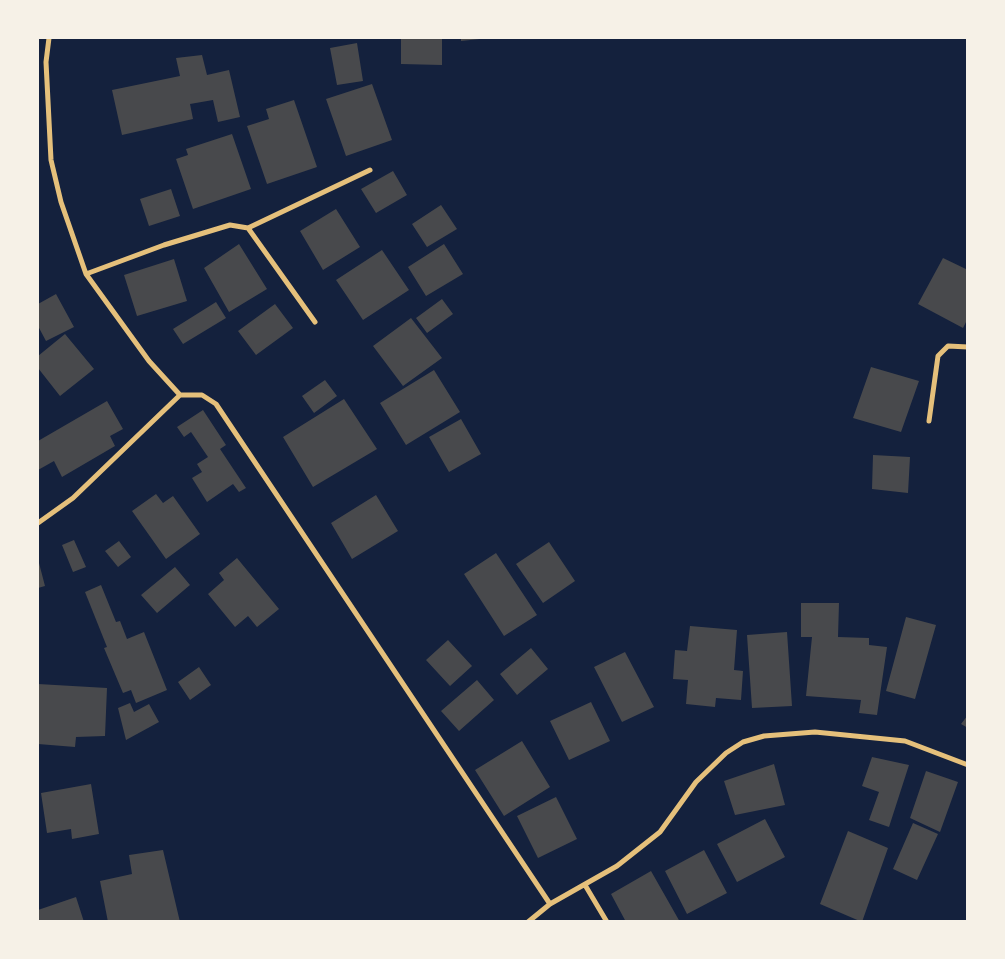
<!DOCTYPE html>
<html>
<head>
<meta charset="utf-8">
<style>
  body { margin:0 }
  #map { position:relative; width:1005px; height:959px; overflow:hidden; background:#14213d; font-family:"Titillium Web",sans-serif }
  canvas { display:block }
  .frame { position:absolute; inset:0; border:39px solid #f6f1e7; pointer-events:none }
</style>
</head>
<body>
<div id="map">
<canvas width="1005" height="959"></canvas>
<div class="frame"></div>
</div>
<script>
const ctx = document.querySelector('canvas').getContext('2d');
ctx.lineJoin = 'round';
function fillPath(path, color) {
  ctx.fillStyle = color;
  ctx.fill(path, 'evenodd');
}
function poly(rows) {
  const path = new Path2D();
  for (const r of rows) {
    path.moveTo(r[0], r[1]);
    for (let i = 2; i < r.length; i += 2) path.lineTo(r[i], r[i + 1]);
  }
  return path;
}
function strokePath(path, color, width, dash) {
  ctx.strokeStyle = color;
  ctx.lineWidth = width;
  ctx.lineCap = dash ? 'butt' : 'round';
  ctx.setLineDash(dash || []);
  ctx.stroke(path);
}
fillPath(poly([
  [401,38,442,38,442,65,401,64],
  [461,38,480,38,480,39,461,41],
  [357,43,363,81,337,85,330,48],
  [202,55,207,75,229,70,240,117,218,122,213,100,190,104,193,119,122,135,112,90,180,76,176,58],
  [372,84,392,140,346,156,326,99],
  [294,100,317,167,267,184,247,126,269,119,266,109],
  [232,134,251,189,193,209,176,159,188,155,186,149],
  [393,171,407,195,376,213,361,189],
  [171,189,180,216,149,226,140,199],
  [441,205,457,229,427,247,412,224],
  [336,209,360,247,323,270,300,231],
  [239,244,267,289,229,312,204,268],
  [444,244,463,274,426,296,408,267],
  [382,250,409,290,363,320,336,280],
  [943,258,968,270,968,318,963,328,918,304],
  [174,259,187,301,137,316,124,275],
  [56,294,74,327,46,341,38,326,38,304],
  [442,299,453,314,427,333,416,318],
  [216,302,226,318,183,344,173,329],
  [275,304,293,328,256,355,238,331],
  [411,318,442,358,403,386,373,346],
  [65,334,94,369,60,396,38,368,38,356],
  [871,367,919,381,901,432,853,418],
  [434,370,460,412,406,445,380,403],
  [325,380,337,396,314,413,302,396],
  [344,399,377,449,313,487,283,437],
  [107,401,123,429,110,436,115,446,62,477,54,461,38,470,38,441],
  [203,410,226,445,220,449,246,488,239,492,233,484,207,502,192,478,202,472,197,464,208,457,191,432,184,437,177,427],
  [461,419,481,454,449,472,429,437],
  [873,455,910,457,908,493,872,489],
  [156,494,163,503,173,496,200,534,166,559,132,511],
  [376,495,398,531,352,559,331,523],
  [74,540,86,567,73,572,62,545],
  [119,541,131,557,118,567,105,551],
  [549,542,575,581,543,603,516,564],
  [496,553,537,615,504,636,464,574],
  [237,558,279,609,257,627,248,616,235,627,208,594,224,580,219,573],
  [38,563,39,563,45,586,38,588],
  [175,567,190,585,157,613,141,595],
  [101,585,116,622,120,621,127,639,144,632,167,690,136,703,131,690,123,693,104,648,107,647,85,592],
  [801,603,839,603,838,637,869,638,869,645,887,647,877,715,859,713,861,700,806,696,812,637,801,637],
  [906,617,936,625,915,699,886,691],
  [690,626,737,630,734,670,743,671,741,700,716,698,715,707,686,704,688,680,673,679,675,650,687,651],
  [787,632,792,706,752,708,747,635],
  [448,640,472,666,450,686,426,660],
  [531,648,548,669,517,695,500,674],
  [625,652,654,707,622,722,594,667],
  [199,667,211,685,190,700,178,682],
  [477,680,494,700,459,731,441,711],
  [38,684,107,688,105,736,76,737,75,747,38,744],
  [591,702,610,741,569,760,550,721],
  [130,703,134,712,149,704,159,722,126,740,118,708],
  [968,715,968,728,961,724],
  [522,741,550,787,504,816,475,770],
  [872,757,909,765,889,827,869,820,879,792,862,786],
  [774,764,785,805,735,815,724,781],
  [926,771,958,782,940,832,910,818],
  [91,784,99,834,72,839,71,829,47,833,41,793],
  [556,797,577,839,538,858,517,816],
  [765,819,785,857,737,882,717,844],
  [913,823,938,834,917,880,893,869],
  [848,831,888,848,862,922,820,904],
  [163,850,180,922,108,922,100,881,132,874,129,855],
  [704,850,727,893,687,914,665,871],
  [651,871,680,922,626,922,611,894],
  [76,897,84,922,38,922,38,910]
]), '#48494c');
strokePath(poly([
  [49,38,46,62,51,160,61,202,86,274,149,361,180,395],
  [248,228,315,322],
  [86,274,164,245,230,225,248,228,370,170],
  [180,395,202,395,216,404,550,904],
  [929,421,938,356,948,346,968,347],
  [38,523,73,498,180,395],
  [585,885,607,922],
  [528,922,550,904,617,866,660,832,696,782,726,753,743,742,764,736,815,732,905,741,968,765]
]), '#e5c07b', 5);
</script>
</body>
</html>
